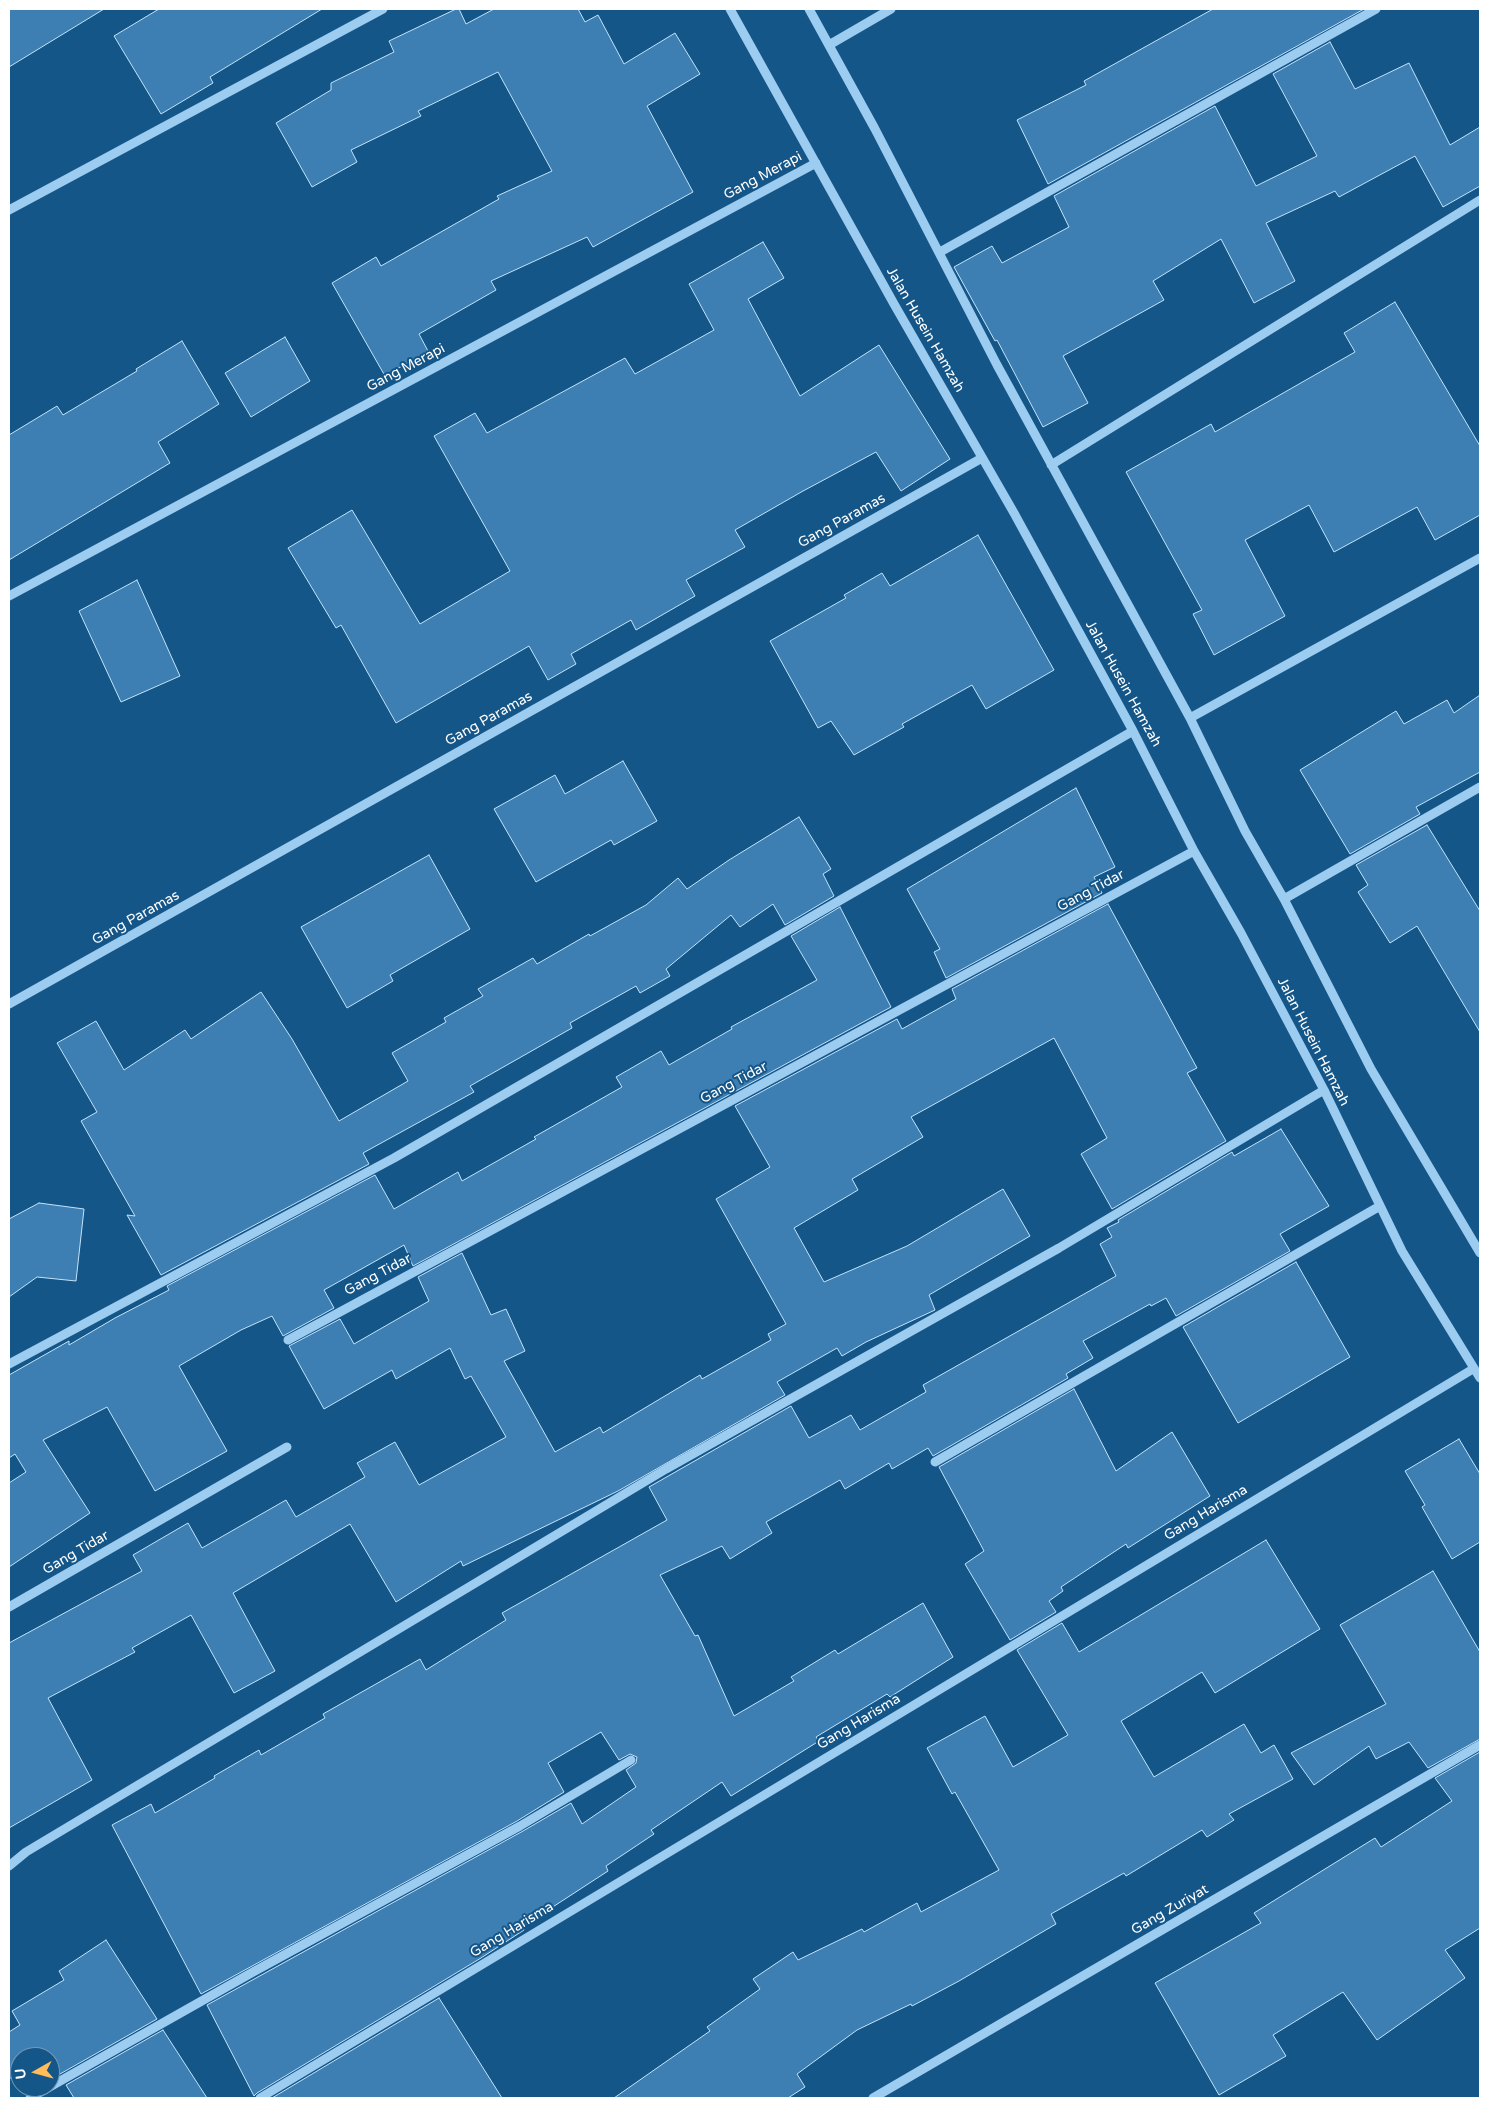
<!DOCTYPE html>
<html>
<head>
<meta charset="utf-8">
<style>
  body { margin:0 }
  #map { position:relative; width:1489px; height:2107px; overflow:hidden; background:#155689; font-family:"Varela Round",sans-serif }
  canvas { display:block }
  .frame { position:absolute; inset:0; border:10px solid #fff; pointer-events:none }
  .north { position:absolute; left:10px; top:2047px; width:50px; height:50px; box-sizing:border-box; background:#155689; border:1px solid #739ab8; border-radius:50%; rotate:263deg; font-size:14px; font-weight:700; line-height:20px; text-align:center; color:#fff }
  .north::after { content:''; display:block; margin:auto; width:18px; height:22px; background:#ffbc5a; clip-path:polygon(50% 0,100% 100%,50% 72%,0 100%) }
</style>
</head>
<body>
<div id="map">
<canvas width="1489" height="2107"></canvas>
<div class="frame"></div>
<div class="north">U</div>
</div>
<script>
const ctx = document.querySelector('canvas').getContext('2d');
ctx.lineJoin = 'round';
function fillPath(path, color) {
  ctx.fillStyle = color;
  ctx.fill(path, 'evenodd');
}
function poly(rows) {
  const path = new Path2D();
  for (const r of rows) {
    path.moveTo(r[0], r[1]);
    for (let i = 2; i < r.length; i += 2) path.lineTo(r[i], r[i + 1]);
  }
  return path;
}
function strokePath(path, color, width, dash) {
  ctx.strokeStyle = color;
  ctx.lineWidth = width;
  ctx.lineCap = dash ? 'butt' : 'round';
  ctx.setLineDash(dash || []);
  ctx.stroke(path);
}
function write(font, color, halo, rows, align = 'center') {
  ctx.font = font + ' "Varela Round",sans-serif';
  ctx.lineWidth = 4;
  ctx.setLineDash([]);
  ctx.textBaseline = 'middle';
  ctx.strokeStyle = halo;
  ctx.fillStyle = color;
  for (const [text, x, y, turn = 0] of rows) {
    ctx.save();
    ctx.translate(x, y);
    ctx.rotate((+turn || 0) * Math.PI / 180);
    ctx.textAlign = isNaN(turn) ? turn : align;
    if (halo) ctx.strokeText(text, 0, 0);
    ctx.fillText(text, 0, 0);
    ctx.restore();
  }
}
const building = poly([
  [9,9,104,9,9,67,9,9],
  [159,9,322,9,210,77,213,83,161,114,114,36,159,9],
  [456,9,459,9,466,24,494,9,578,9,585,22,598,15,624,64,675,33,700,74,647,106,693,192,593,247,587,237,491,281,496,290,419,334,428,351,385,376,332,283,376,257,381,266,499,199,497,196,552,171,498,72,418,111,421,116,351,150,357,162,312,187,276,123,331,90,331,83,394,52,389,41,456,9],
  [1213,9,1364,9,1048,184,1017,120,1086,85,1084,81,1213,9],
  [1330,42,1355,89,1409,63,1450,145,1480,127,1480,186,1443,207,1415,156,1339,197,1335,191,1266,223,1295,281,1254,303,1221,239,1153,281,1164,300,1063,356,1088,403,1043,427,997,340,995,341,954,267,992,246,1002,263,1069,227,1054,196,1215,106,1256,186,1317,156,1273,74,1330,42],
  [763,242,784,278,748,299,800,396,879,345,950,459,901,491,876,452,803,491,735,530,745,547,686,580,695,596,636,630,631,620,571,654,576,664,548,680,529,646,396,723,341,625,336,628,288,548,352,510,420,624,510,571,434,436,475,413,487,433,625,358,635,374,714,330,689,284,763,242],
  [1395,302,1480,446,1480,515,1435,540,1417,507,1334,552,1309,505,1245,540,1285,616,1214,655,1193,614,1202,610,1126,472,1211,424,1215,432,1355,352,1344,333,1395,302],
  [285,337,310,381,251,417,225,373,285,337],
  [182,341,219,404,158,442,170,463,9,560,9,435,57,406,63,415,137,371,136,369,182,341],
  [978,535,1054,670,986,709,972,685,902,724,904,727,854,755,831,721,818,728,770,641,846,598,844,595,882,573,890,586,978,535],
  [137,580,180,676,121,702,79,611,137,580],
  [1480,695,1480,772,1416,807,1420,814,1350,854,1300,770,1396,711,1404,724,1447,700,1454,713,1480,695],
  [623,761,657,821,614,845,611,840,536,882,494,809,555,775,565,794,623,761],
  [1076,788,1115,867,1094,877,1102,893,946,978,934,952,940,949,907,889,1076,788],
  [799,817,831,869,823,874,834,896,785,925,773,904,740,927,731,915,666,969,670,976,640,993,636,986,570,1023,572,1028,470,1086,474,1092,363,1153,369,1164,161,1275,127,1215,135,1216,81,1121,97,1112,57,1043,96,1021,124,1070,185,1030,191,1039,261,992,292,1039,339,1121,408,1081,392,1053,446,1022,444,1018,483,996,478,989,533,958,537,964,589,934,590,936,646,905,678,878,687,889,729,860,799,817],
  [1427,825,1480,911,1480,1032,1417,926,1390,943,1358,892,1368,885,1356,865,1427,825],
  [429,855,470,929,390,975,393,981,347,1008,301,927,429,855],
  [1108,904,1197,1068,1187,1073,1226,1141,1112,1209,1081,1154,1107,1138,1054,1038,911,1117,923,1137,852,1179,858,1190,794,1228,824,1282,907,1246,1003,1189,1030,1236,929,1295,935,1310,866,1342,842,1356,837,1348,777,1382,785,1395,618,1491,463,1566,461,1561,396,1602,350,1524,233,1593,275,1671,234,1693,191,1615,132,1648,135,1652,48,1698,92,1780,9,1828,9,1643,142,1571,133,1555,188,1523,202,1548,286,1500,296,1517,365,1477,357,1463,395,1442,419,1485,506,1437,471,1376,465,1379,450,1348,396,1379,392,1370,324,1409,289,1346,340,1319,354,1344,429,1301,418,1277,462,1253,491,1315,506,1309,525,1351,504,1361,555,1452,600,1427,603,1433,700,1375,702,1379,771,1340,768,1334,786,1324,716,1199,770,1167,735,1106,897,1019,902,1029,956,999,952,989,1108,904],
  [840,907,891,1007,413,1266,404,1245,324,1290,334,1308,283,1336,272,1316,241,1330,179,1366,227,1451,155,1491,107,1407,43,1440,90,1513,9,1567,9,1483,26,1472,15,1454,9,1458,9,1375,69,1341,69,1345,115,1318,169,1290,167,1286,375,1175,394,1209,458,1172,462,1181,536,1139,534,1137,622,1087,616,1077,661,1051,669,1065,732,1029,731,1027,817,980,791,936,840,907],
  [1281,1129,1329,1206,1280,1234,1290,1251,1176,1316,1166,1298,1151,1306,1150,1304,1083,1341,1093,1358,1066,1374,1068,1378,933,1456,928,1448,892,1469,889,1463,845,1489,840,1480,766,1522,772,1533,730,1559,722,1546,660,1575,695,1636,698,1635,734,1716,794,1681,791,1677,835,1650,838,1654,923,1603,953,1657,890,1697,887,1694,816,1737,819,1741,731,1796,722,1782,651,1830,654,1834,606,1866,608,1871,522,1927,524,1930,481,1958,257,2093,254,2096,207,2005,523,1831,571,1803,582,1824,636,1787,626,1770,636,1763,637,1757,630,1754,619,1760,601,1732,548,1763,564,1792,517,1821,201,1994,112,1825,151,1804,155,1813,215,1778,214,1776,259,1750,261,1755,325,1718,323,1714,420,1659,426,1670,506,1620,502,1613,667,1520,649,1487,791,1406,809,1438,851,1415,860,1430,926,1392,923,1385,1116,1276,1100,1244,1112,1237,1107,1228,1119,1222,1118,1220,1232,1152,1234,1156,1281,1129],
  [39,1203,84,1209,76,1281,37,1277,9,1297,9,1219,39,1203],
  [1296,1262,1350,1357,1238,1423,1183,1327,1296,1262],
  [1074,1389,1116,1471,1172,1432,1210,1496,1128,1548,1126,1544,1061,1587,1063,1591,1049,1601,1056,1612,1010,1640,965,1564,984,1551,939,1467,1074,1389],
  [1459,1439,1480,1474,1480,1542,1452,1559,1422,1507,1425,1505,1405,1471,1459,1439],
  [1266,1540,1320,1629,1215,1693,1202,1672,1121,1721,1154,1777,1244,1724,1261,1753,1274,1745,1293,1779,1229,1814,1234,1820,1207,1837,1202,1830,1126,1876,1124,1873,1051,1914,1056,1924,959,1981,912,2006,911,2004,857,2030,797,2074,805,2087,788,2098,614,2098,710,2031,707,2027,760,1989,753,1979,793,1952,798,1960,862,1929,864,1932,917,1903,921,1912,999,1870,955,1792,952,1794,927,1748,985,1716,1013,1767,1068,1735,1017,1650,1062,1623,1079,1652,1266,1540],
  [1433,1571,1480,1652,1480,1739,1428,1768,1409,1742,1376,1759,1369,1746,1314,1785,1291,1753,1386,1704,1340,1625,1433,1571],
  [1480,1752,1480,1928,1445,1950,1465,1978,1377,2040,1343,1992,1273,2035,1286,2056,1219,2095,1155,1983,1261,1923,1254,1913,1375,1838,1381,1847,1452,1801,1435,1778,1480,1752],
  [106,1940,157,2019,60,2074,48,2054,43,2057,20,2057,20,2072,9,2079,9,2032,20,2025,12,2011,64,1980,59,1971,106,1940],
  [439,1998,502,2098,272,2098,439,1998],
  [163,2030,207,2098,74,2098,66,2085,163,2030]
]);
fillPath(building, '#3d7fb2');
strokePath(building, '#c2e3fb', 1);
strokePath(poly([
  [730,9,894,304,1014,513,1133,731,1194,851,1241,933,1324,1090,1402,1251,1480,1378],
  [809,9,875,129,997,365,1190,718,1245,831,1284,899,1371,1069,1480,1253],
  [829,45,891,9],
  [9,210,383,9],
  [940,252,1376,9],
  [1051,465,1480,200],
  [9,596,816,163],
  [1190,718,1480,558],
  [1284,899,1480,787],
  [9,1004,982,458],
  [288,1340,1194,851],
  [9,1364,394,1158,1133,731],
  [935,1462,1380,1206],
  [9,1607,287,1447],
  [9,1866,26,1852,666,1469,1059,1248,1324,1090],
  [30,2098,253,1972,520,1826,631,1760],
  [260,2098,1473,1369],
  [873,2098,1480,1745]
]), '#9cccef', 9);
write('14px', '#fff', '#155689', [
  ["Gang Merapi",763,176,-28],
  ["Jalan Husein Hamzah",925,330,60],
  ["Gang Merapi",406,368,-28],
  ["Gang Paramas",842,521,-29],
  ["Jalan Husein Hamzah",1123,684,61],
  ["Gang Paramas",489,719,-29],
  ["Gang Tidar",1091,891,-28],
  ["Gang Paramas",136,918,-29],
  ["Jalan Husein Hamzah",1313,1042,63],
  ["Gang Tidar",734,1083,-28],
  ["Gang Tidar",378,1275,-28],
  ["Gang Harisma",1206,1513,-31],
  ["Gang Tidar",76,1553,-30],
  ["Gang Harisma",859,1722,-31],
  ["Gang Zuriyat",1170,1910,-30],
  ["Gang Harisma",512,1930,-31]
]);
</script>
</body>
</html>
